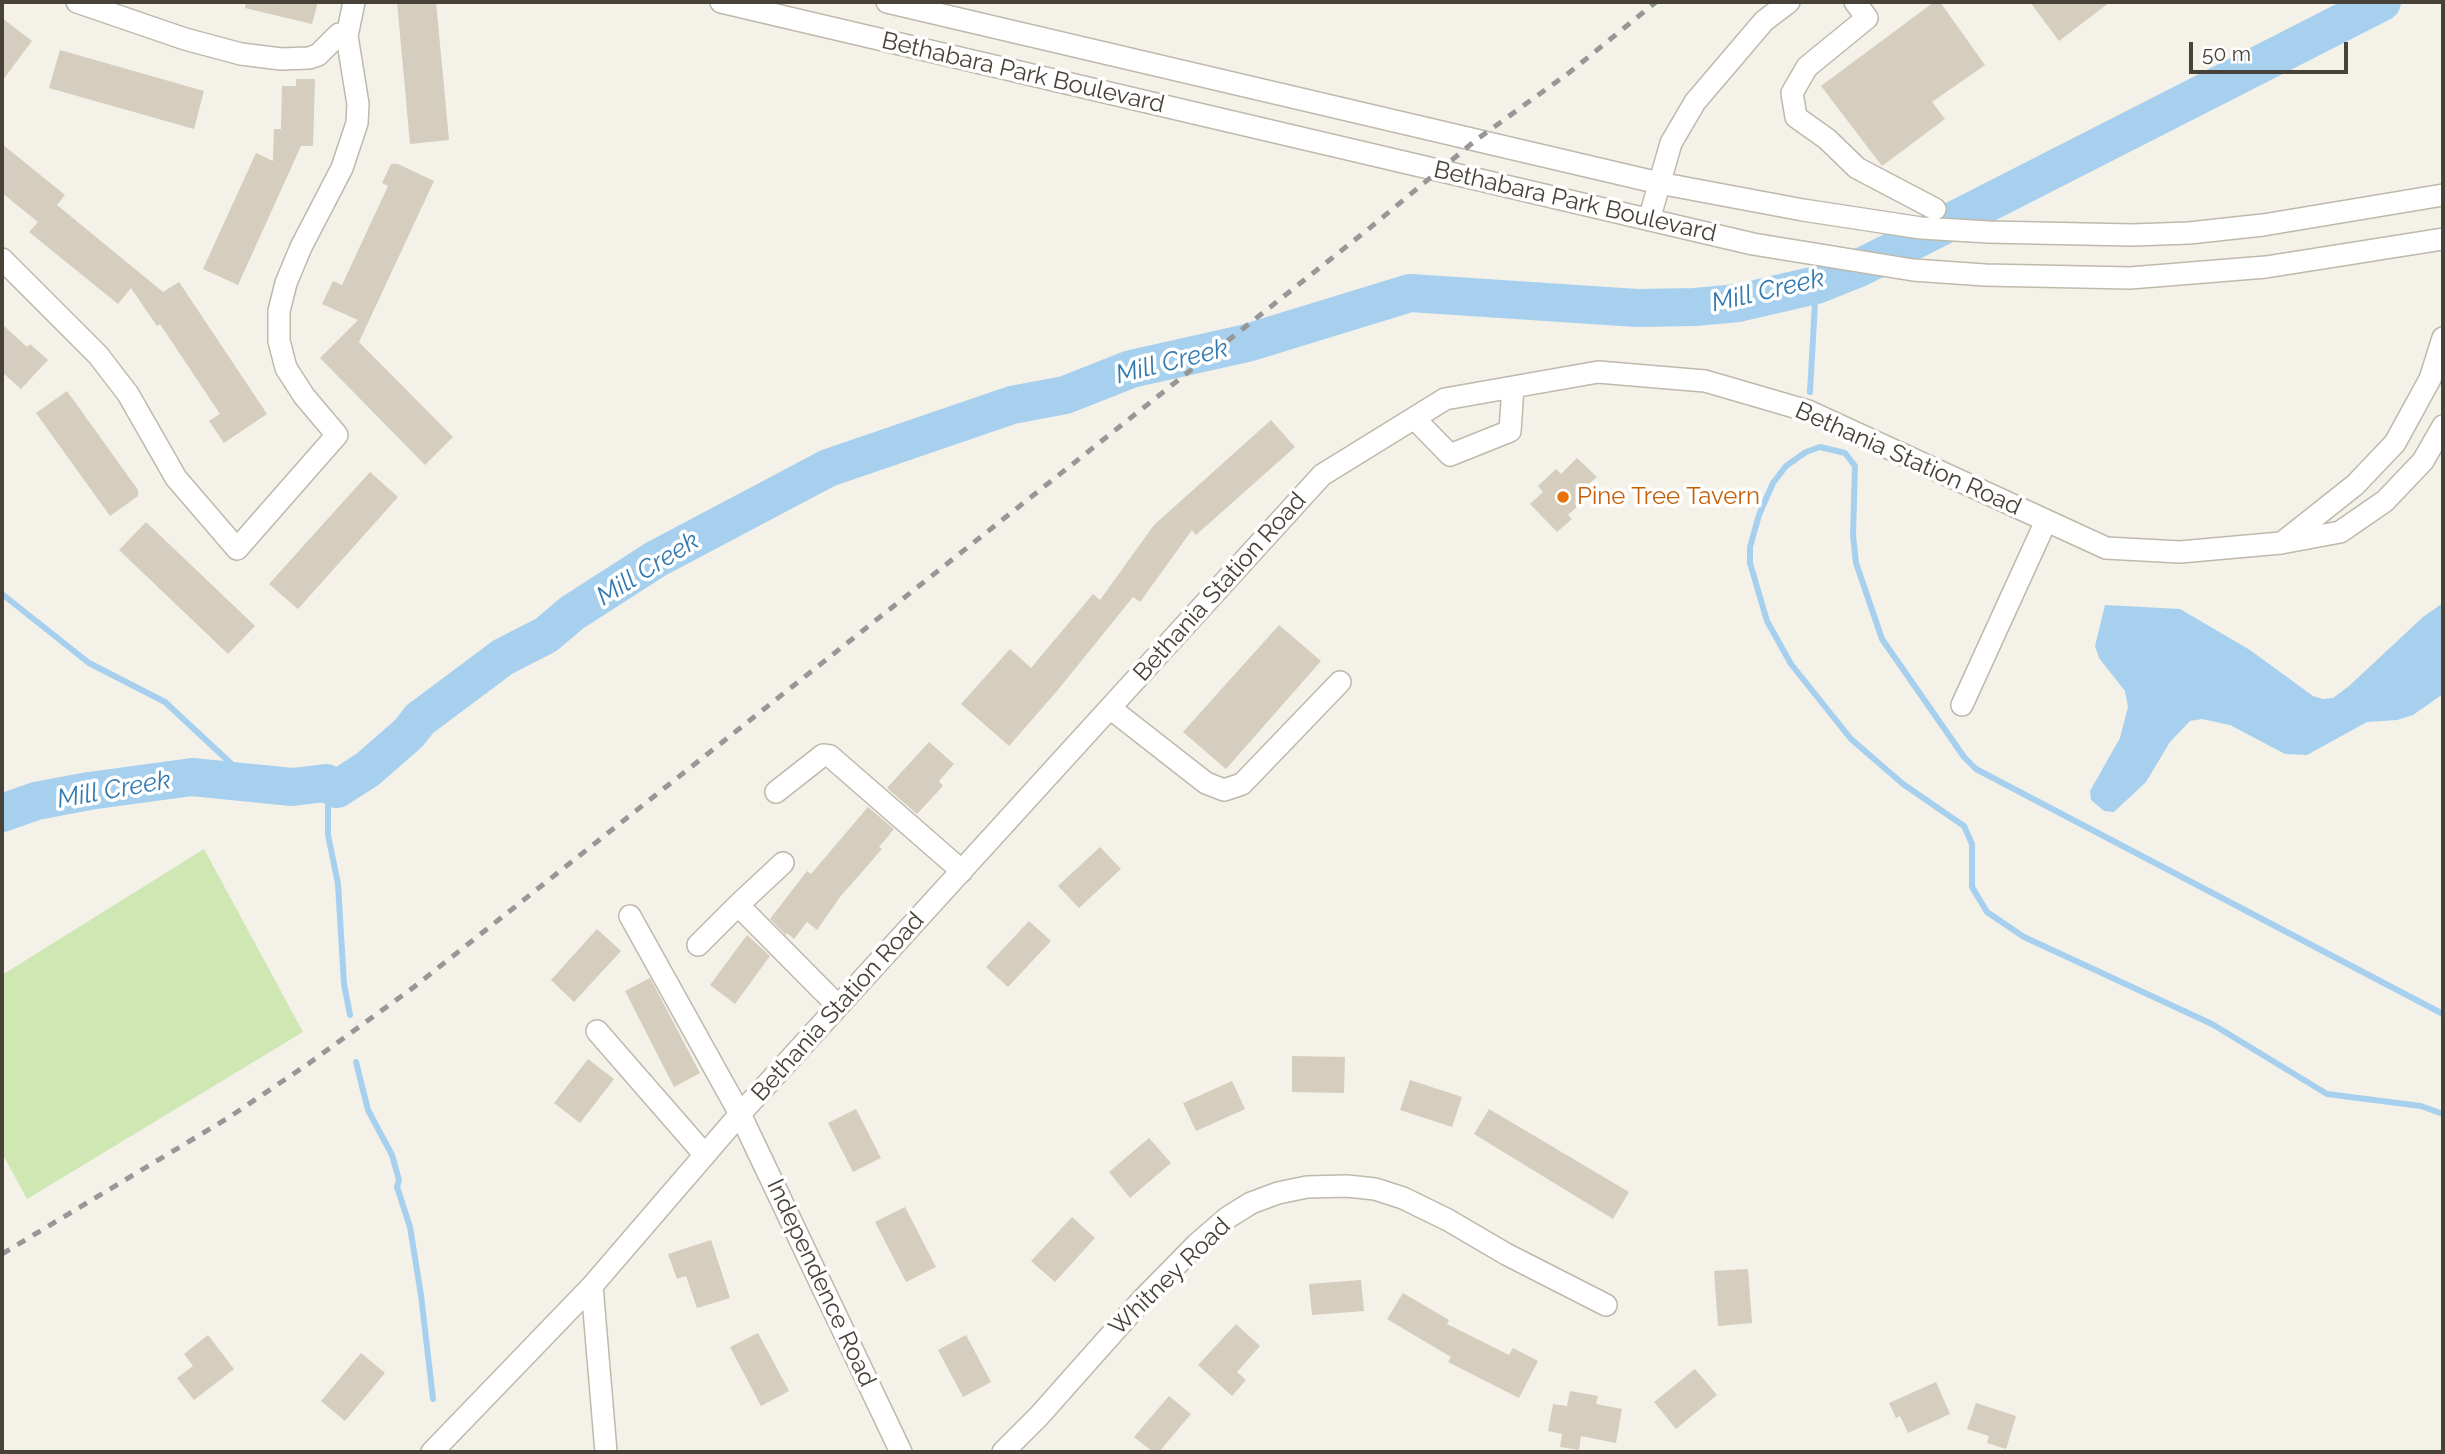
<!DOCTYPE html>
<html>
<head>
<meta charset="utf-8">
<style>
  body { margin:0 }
  #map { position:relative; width:2445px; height:1454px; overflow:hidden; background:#f4f1e9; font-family:Raleway,sans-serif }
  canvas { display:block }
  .frame { position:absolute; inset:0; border:4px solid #484137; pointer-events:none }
  .scale { position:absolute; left:2189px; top:42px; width:159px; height:32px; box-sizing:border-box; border:4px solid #484137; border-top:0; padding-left:9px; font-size:21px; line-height:24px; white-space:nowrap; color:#484137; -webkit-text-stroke:5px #fff; paint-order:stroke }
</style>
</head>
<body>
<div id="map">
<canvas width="2445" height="1454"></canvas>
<div class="frame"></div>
<div class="scale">50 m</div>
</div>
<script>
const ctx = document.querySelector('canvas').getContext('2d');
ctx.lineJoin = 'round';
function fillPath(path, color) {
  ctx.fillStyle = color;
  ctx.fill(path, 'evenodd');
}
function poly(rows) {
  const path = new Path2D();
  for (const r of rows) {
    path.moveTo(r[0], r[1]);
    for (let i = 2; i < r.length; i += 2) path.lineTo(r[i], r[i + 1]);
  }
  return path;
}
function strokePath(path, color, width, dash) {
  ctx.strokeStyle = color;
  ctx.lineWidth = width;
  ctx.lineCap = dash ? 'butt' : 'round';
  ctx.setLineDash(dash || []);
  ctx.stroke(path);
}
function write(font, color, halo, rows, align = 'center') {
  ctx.font = font + ' Raleway,sans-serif';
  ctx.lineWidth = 7;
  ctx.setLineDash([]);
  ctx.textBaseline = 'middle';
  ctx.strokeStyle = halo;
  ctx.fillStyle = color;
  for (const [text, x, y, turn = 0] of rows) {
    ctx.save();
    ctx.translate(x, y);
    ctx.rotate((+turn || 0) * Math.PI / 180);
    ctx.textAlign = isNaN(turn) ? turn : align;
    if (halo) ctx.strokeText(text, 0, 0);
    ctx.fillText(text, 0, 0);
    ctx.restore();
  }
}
fillPath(poly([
  [204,849,303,1032,27,1199,2,1153,2,975]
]), '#cfe7b3');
fillPath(poly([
  [2443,603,2443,694,2413,715,2397,720,2367,722,2307,755,2285,754,2230,725,2202,719,2190,721,2170,742,2146,782,2114,812,2104,811,2091,800,2090,791,2120,738,2128,707,2125,691,2099,658,2095,646,2105,605,2180,609,2250,650,2313,696,2323,699,2333,698,2349,686,2423,617]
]), '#a7d0ef');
strokePath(poly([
  [1810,392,1816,285],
  [2,594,89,663,165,702,252,783],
  [337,789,328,806,328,835,338,884,344,984,350,1015],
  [2443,1014,1976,769,1964,757,1882,639,1856,563,1853,535,1855,466,1845,453,1820,447,1806,452,1786,466,1773,483,1759,515,1750,547,1750,563,1767,621,1791,664,1851,739,1903,784,1964,826,1972,844,1972,887,1987,912,2024,937,2212,1024,2327,1094,2421,1106,2443,1114],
  [356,1062,368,1110,392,1155,399,1180,397,1187,410,1227,421,1295,433,1399]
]), '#a7d0ef', 6);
strokePath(poly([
  [2,813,36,801,89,791,192,777,292,787,326,783,337,789,368,769,409,733,420,719,503,657,546,635,572,613,656,559,828,468,1012,405,1065,395,1131,369,1247,343,1410,293,1637,308,1695,307,1738,303,1816,285,1859,268,1919,238,2382,2]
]), '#a7d0ef', 38);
fillPath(poly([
  [246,2,318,2,312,24,245,8],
  [397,2,436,2,449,140,410,144],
  [1934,2,1940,2,1985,65,1932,102,1945,119,1882,166,1821,86],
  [2030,2,2110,2,2059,41],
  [2,18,32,41,2,81],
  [60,50,204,91,194,129,49,88],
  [296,79,315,79,313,146,301,146,238,285,203,269,256,153,273,161,274,129,281,129,282,86,296,86],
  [2,144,65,195,57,205,163,292,179,282,267,414,224,443,209,421,220,414,160,324,157,326,131,288,118,304,29,232,38,222,2,193],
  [391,164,398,164,434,181,359,342,453,437,425,465,320,358,358,320,322,304,333,281,342,285,388,186,382,183],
  [2,324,27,347,30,344,48,360,21,389,2,372],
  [67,391,138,490,138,496,110,516,36,413],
  [1271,420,1295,447,1196,535,1192,530,1140,602,1133,597,1057,691,1009,746,961,704,1010,649,1031,668,1093,594,1100,600,1154,525],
  [1577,458,1597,477,1585,487,1592,493,1568,515,1572,519,1557,532,1530,504,1543,492,1538,486,1556,469,1561,474],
  [370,472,398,497,298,609,269,584],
  [146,522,255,626,228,654,119,550],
  [1279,625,1321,661,1226,769,1183,732],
  [929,742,954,764,939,781,943,786,917,814,887,788],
  [868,807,894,829,879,847,882,849,840,897,817,930,807,922,794,939,787,933,786,935,770,919,807,871,811,874],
  [1100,847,1121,869,1079,908,1058,886],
  [1029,921,1051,941,1008,987,986,967],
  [597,929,621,951,574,1002,551,980],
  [747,935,770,956,735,1004,710,985],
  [650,978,700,1073,674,1087,625,991],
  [1292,1056,1345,1057,1344,1093,1292,1092],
  [588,1059,614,1079,580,1123,554,1103],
  [1410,1080,1462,1097,1452,1127,1400,1110],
  [1232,1081,1245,1109,1196,1131,1183,1103],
  [856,1109,881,1158,853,1172,828,1123],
  [1489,1109,1629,1192,1613,1219,1474,1134],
  [1149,1138,1171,1163,1130,1198,1109,1172],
  [905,1207,936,1267,906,1282,875,1222],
  [1072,1217,1095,1238,1055,1282,1031,1261],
  [711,1240,730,1298,697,1308,686,1276,677,1279,668,1254],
  [1748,1269,1752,1323,1718,1326,1714,1271],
  [1361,1280,1364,1311,1312,1315,1309,1284],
  [1403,1293,1449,1320,1447,1324,1509,1355,1513,1348,1538,1361,1519,1398,1448,1362,1451,1357,1387,1319],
  [1236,1324,1260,1346,1237,1372,1246,1380,1232,1396,1198,1365],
  [758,1333,789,1391,761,1406,730,1347],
  [208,1335,234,1369,194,1400,177,1378,193,1366,184,1354],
  [966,1335,991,1382,963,1397,938,1350],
  [361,1353,385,1373,345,1421,321,1401],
  [1695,1369,1717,1395,1676,1429,1654,1402],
  [1936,1382,1950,1414,1908,1433,1900,1416,1896,1418,1889,1403],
  [1570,1391,1598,1396,1596,1404,1622,1409,1616,1443,1581,1436,1579,1450,1560,1447,1562,1434,1548,1431,1553,1404,1567,1406],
  [1169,1396,1191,1414,1159,1452,1153,1452,1134,1437],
  [1976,1403,2016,1416,2006,1449,1987,1443,1989,1436,1967,1429]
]), '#d5cdbe');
const minor = poly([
  [77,2,185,39,241,54,281,59,309,58,318,55,339,34,347,36],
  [721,2,1753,244,1913,270,1985,275,2130,278,2266,267,2443,239],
  [887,2,1659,183,1803,210,1921,228,1989,232,2132,235,2189,233,2263,225,2443,195],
  [1855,2,1867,18,1807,67,1792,93,1796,117,1827,139,1857,168,1935,209],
  [1649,220,1671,143,1695,102,1764,21,1789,2],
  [2,259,98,355,128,394,176,478,237,549,337,435,304,396,286,368,279,341,279,311,286,283,301,247,342,168,357,123,358,104,347,36,354,2],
  [1414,418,1450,455,1510,431,1513,387],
  [2283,542,2355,485,2395,443,2430,379,2443,338],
  [1962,705,2046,521],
  [1110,708,1206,783,1224,790,1242,784,1340,682],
  [776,792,823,755,830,756,962,871],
  [738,905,783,863],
  [630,916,740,1114,901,1452],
  [698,945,738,905,838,1006],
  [597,1031,705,1155],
  [592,1286,606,1452],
  [432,1452,592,1286,740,1114,1322,475,1445,399,1598,372,1705,381,1808,411,2106,548,2180,552,2281,543,2340,532,2385,501,2423,461,2443,426],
  [1003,1452,1039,1416,1142,1300,1197,1244,1227,1218,1251,1203,1278,1193,1307,1187,1347,1186,1375,1189,1403,1198,1448,1220,1506,1254,1606,1305]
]);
strokePath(minor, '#bfb9ac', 24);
strokePath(minor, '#fff', 21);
strokePath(poly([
  [2,1254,228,1118,308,1064,414,987,1366,231,1476,140,1570,72,1656,2]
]), '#979797', 5, [9, 9]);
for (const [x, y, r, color] of [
  [1563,497,7,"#e8710a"]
]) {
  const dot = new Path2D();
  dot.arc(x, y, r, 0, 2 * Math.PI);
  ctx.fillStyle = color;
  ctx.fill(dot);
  strokePath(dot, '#fff', 2.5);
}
write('24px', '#484137', '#fff', [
  ["Bethabara Park Boulevard",1023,73,13],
  ["Bethabara Park Boulevard",1575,202,13],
  ["Bethania Station Road",1908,459,24],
  ["Bethania Station Road",1220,587,-48],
  ["Bethania Station Road",838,1007,-48],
  ["Whitney Road",1170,1277,-44],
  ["Independence Road",821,1283,65]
]);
write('24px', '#c56008', '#fff', [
  ["Pine Tree Tavern",1577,497]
], 'left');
write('italic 26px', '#327ab2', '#fff', [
  ["Mill Creek",1768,291,-13],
  ["Mill Creek",1172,362,-14],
  ["Mill Creek",648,569,-32],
  ["Mill Creek",114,790,-10]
]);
</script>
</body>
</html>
